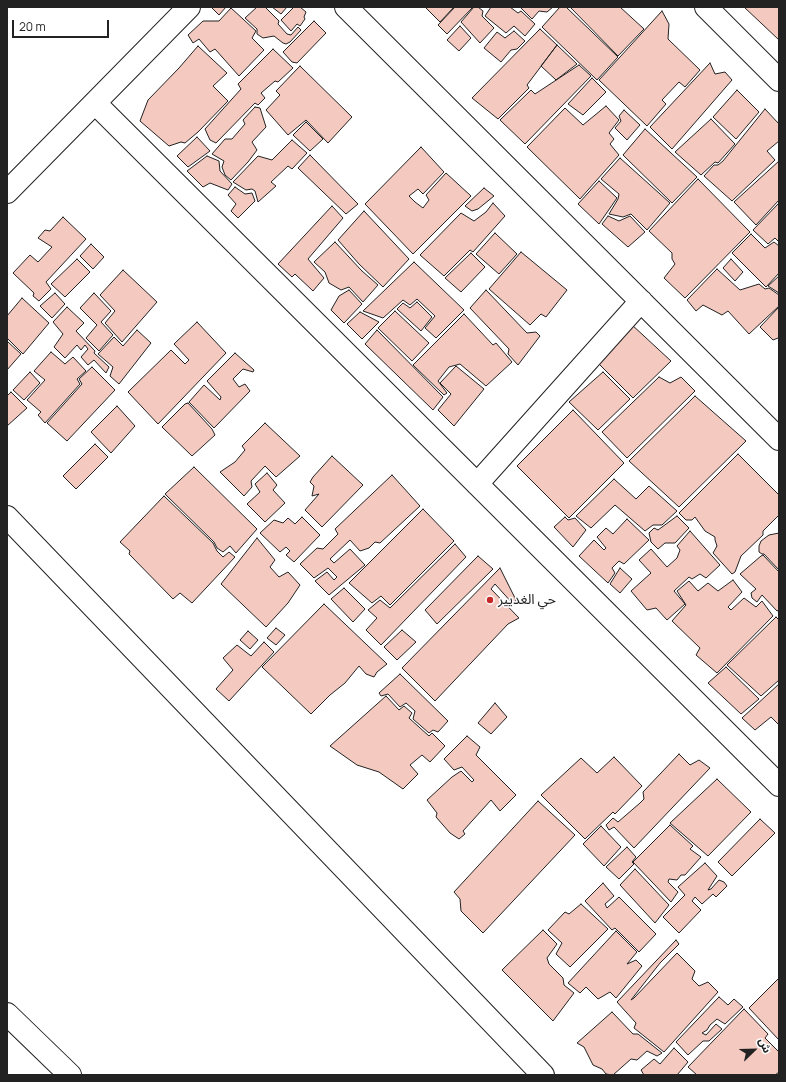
<!DOCTYPE html>
<html>
<head>
<meta charset="utf-8">
<style>
  body { margin:0 }
  #map { position:relative; width:786px; height:1082px; overflow:hidden; background:#fff; font-family:Manrope,"Noto Sans Arabic",sans-serif }
  canvas { display:block }
  .frame { position:absolute; inset:0; border:8px solid #222; pointer-events:none }
  .north { position:absolute; left:734px; top:1030px; width:40px; height:40px; -webkit-text-stroke:3px #fff; paint-order:stroke; rotate:67deg; font-size:11px; font-weight:700; line-height:16px; text-align:center; color:#222 }
  .north::after { content:''; display:block; margin:auto; width:14px; height:18px; background:#222; clip-path:polygon(50% 0,100% 100%,50% 72%,0 100%) }
  .scale { position:absolute; left:12px; top:20px; width:97px; height:18px; box-sizing:border-box; border:2px solid #222; border-top:0; padding-left:5px; font-size:12px; line-height:14px; white-space:nowrap; color:#222; -webkit-text-stroke:3px #fff; paint-order:stroke }
</style>
</head>
<body>
<div id="map">
<canvas width="786" height="1082"></canvas>
<div class="frame"></div>
<div class="north">ش</div>
<div class="scale">20 m</div>
</div>
<script>
const ctx = document.querySelector('canvas').getContext('2d');
ctx.lineJoin = 'round';
function fillPath(path, color) {
  ctx.fillStyle = color;
  ctx.fill(path, 'evenodd');
}
function poly(rows) {
  const path = new Path2D();
  for (const r of rows) {
    path.moveTo(r[0], r[1]);
    for (let i = 2; i < r.length; i += 2) path.lineTo(r[i], r[i + 1]);
  }
  return path;
}
function strokePath(path, color, width, dash) {
  ctx.strokeStyle = color;
  ctx.lineWidth = width;
  ctx.lineCap = dash ? 'butt' : 'round';
  ctx.setLineDash(dash || []);
  ctx.stroke(path);
}
function write(font, color, halo, rows, align = 'center') {
  ctx.font = font + ' Manrope,"Noto Sans Arabic",sans-serif';
  ctx.lineWidth = 3;
  ctx.setLineDash([]);
  ctx.textBaseline = 'middle';
  ctx.strokeStyle = halo;
  ctx.fillStyle = color;
  for (const [text, x, y, turn = 0] of rows) {
    ctx.save();
    ctx.translate(x, y);
    ctx.rotate((+turn || 0) * Math.PI / 180);
    ctx.textAlign = isNaN(turn) ? turn : align;
    if (halo) ctx.strokeText(text, 0, 0);
    ctx.fillText(text, 0, 0);
    ctx.restore();
  }
}
const building = poly([
  [211,7,226,7,219,15,211,7],
  [257,7,265,7,279,21,278,24,287,34,291,35,298,27,301,30,290,42,286,44,283,43,274,36,263,38,257,34,257,29,245,18,257,7],
  [272,7,287,7,281,14,272,7],
  [294,7,300,7,306,12,304,17,305,19,300,26,297,24,291,31,281,20,294,7],
  [425,7,454,7,440,22,425,7],
  [455,7,473,7,447,34,438,25,455,7],
  [474,7,478,7,483,11,482,16,494,28,480,43,461,22,474,7],
  [491,7,510,7,518,13,521,11,535,24,525,36,514,26,506,33,485,16,491,7],
  [522,7,553,7,547,12,539,11,532,19,521,8,522,7],
  [560,7,566,7,618,57,597,80,542,27,560,7],
  [570,7,620,7,644,29,618,56,570,7],
  [744,7,779,7,779,40,744,7],
  [231,8,256,31,252,38,264,50,239,76,215,49,210,52,199,39,193,43,188,35,203,21,219,21,231,8],
  [662,11,669,24,668,39,700,70,685,87,679,82,662,100,666,104,647,126,599,80,662,11],
  [314,21,326,33,297,63,292,62,283,52,314,21],
  [460,26,471,38,459,51,447,40,460,26],
  [540,29,557,45,527,85,529,88,498,119,472,98,540,29],
  [514,31,525,41,517,49,511,50,501,62,484,48,497,32,505,38,514,31],
  [557,45,577,64,556,80,541,66,557,45],
  [198,46,227,73,213,86,228,101,198,132,185,143,181,142,169,146,140,121,148,100,179,68,198,46],
  [273,49,293,68,278,82,275,81,261,93,265,98,258,105,255,103,216,143,210,140,205,129,241,89,238,84,273,49],
  [710,63,715,74,725,72,732,80,672,149,650,127,710,63],
  [579,65,591,76,525,144,500,120,531,90,535,94,579,65],
  [300,66,352,117,328,143,306,120,288,135,266,110,280,95,276,91,300,66],
  [592,78,606,92,583,115,568,104,592,78],
  [737,90,759,112,736,139,713,117,737,90],
  [606,106,619,120,609,133,614,139,610,144,619,155,580,199,527,147,565,108,583,125,606,106],
  [255,107,260,108,266,127,252,142,257,150,248,162,231,180,225,175,222,167,224,161,212,154,225,139,232,139,245,124,243,120,255,107],
  [765,109,779,124,779,141,767,151,775,160,732,201,704,176,714,165,718,165,723,161,765,109],
  [624,110,640,125,627,140,615,128,621,121,619,116,624,110],
  [711,119,735,144,718,163,715,162,701,175,675,152,711,119],
  [306,122,323,139,310,151,293,135,306,122],
  [645,129,697,177,672,203,623,155,645,129],
  [197,137,210,151,188,167,177,156,197,137],
  [292,140,307,153,292,169,288,166,271,182,276,186,258,202,255,191,252,189,246,190,233,182,258,156,272,160,292,140],
  [421,147,444,172,423,194,418,189,409,196,415,202,423,208,429,200,426,195,446,173,471,196,413,254,365,204,421,147],
  [310,155,358,204,346,214,298,168,310,155],
  [207,156,219,161,220,171,232,184,228,190,210,183,203,187,187,171,207,156],
  [620,158,670,203,647,230,631,214,623,217,609,214,618,199,619,194,601,179,620,158],
  [779,161,779,200,756,225,734,202,779,161],
  [698,179,750,232,685,298,664,278,675,264,672,259,672,253,649,231,698,179],
  [599,181,617,198,599,224,578,204,599,181],
  [235,187,245,194,252,193,255,201,238,218,231,211,236,204,228,195,235,187],
  [484,188,494,196,478,209,472,211,465,206,484,188],
  [493,203,505,216,473,252,470,250,444,276,420,255,461,213,474,221,486,212,493,203],
  [779,203,779,242,775,238,768,244,753,230,779,203],
  [332,206,343,218,308,259,324,278,313,291,295,274,292,277,278,264,332,206],
  [364,211,409,259,383,287,359,264,338,240,364,211],
  [608,216,619,221,630,216,645,232,628,247,602,224,608,216],
  [63,217,86,239,46,282,51,289,39,301,33,296,34,293,13,273,30,255,38,262,52,247,38,238,45,230,50,231,63,217],
  [495,233,517,254,499,274,476,254,495,233],
  [751,234,765,248,774,242,779,246,779,273,766,287,732,253,751,234],
  [335,242,362,271,378,285,363,302,349,287,341,290,329,283,325,272,314,262,335,242],
  [91,244,104,257,93,269,80,256,91,244],
  [521,252,567,290,546,317,541,314,530,325,489,289,521,252],
  [471,253,485,267,461,292,445,278,471,253],
  [77,259,90,272,65,297,51,284,77,259],
  [731,259,743,272,735,281,723,268,731,259],
  [414,262,464,310,436,338,425,328,435,316,417,299,410,305,403,300,383,318,363,311,414,262],
  [717,269,740,290,759,284,765,289,769,288,779,295,779,306,749,334,728,311,722,315,703,305,696,311,687,300,717,269],
  [123,270,157,302,122,342,105,323,115,311,100,295,123,270],
  [779,276,779,293,768,286,779,276],
  [349,290,362,304,344,323,331,310,339,296,349,290],
  [486,290,527,333,536,332,540,336,518,365,508,354,509,349,470,308,486,290],
  [55,293,65,304,52,318,40,306,55,293],
  [94,293,111,311,101,322,113,335,99,351,86,338,97,325,80,308,94,293],
  [22,298,49,323,23,354,7,338,7,316,22,298],
  [417,302,432,317,421,331,397,309,403,303,410,308,417,302],
  [67,307,84,323,76,331,95,351,94,353,109,367,106,373,94,360,88,365,81,357,88,349,85,345,81,350,77,345,65,358,54,347,63,334,53,322,67,307],
  [779,307,779,339,778,338,773,340,760,327,779,307],
  [395,311,429,343,412,361,378,328,395,311],
  [360,312,379,322,362,339,347,324,360,312],
  [464,314,493,345,496,343,512,362,486,386,460,364,449,367,438,381,447,393,444,395,413,365,464,314],
  [197,322,226,353,158,424,128,392,171,350,185,364,189,360,174,344,197,322],
  [631,324,671,361,633,398,595,360,631,324],
  [137,330,151,343,119,384,110,376,113,367,98,354,114,337,123,346,137,330],
  [377,330,443,397,433,410,365,344,377,330],
  [7,341,21,354,7,370,7,341],
  [51,352,65,364,73,357,86,371,77,379,80,384,45,423,38,415,41,412,27,400,45,380,34,371,51,352],
  [235,353,254,370,253,372,243,369,233,379,239,387,245,384,250,391,214,428,189,402,204,385,220,400,221,397,207,381,235,353],
  [456,366,484,389,454,426,438,410,451,394,440,383,456,366],
  [92,367,115,390,67,441,47,423,82,384,79,379,92,367],
  [30,372,40,383,24,400,13,390,30,372],
  [603,372,630,399,598,430,569,402,603,372],
  [659,377,670,383,681,377,695,391,627,458,602,432,659,377],
  [11,392,27,408,7,426,7,396,11,392],
  [695,396,746,441,679,507,629,461,695,396],
  [188,403,212,429,215,435,192,456,162,427,185,404,188,403],
  [117,406,135,426,111,453,91,432,117,406],
  [573,410,624,463,569,518,517,466,573,410],
  [265,423,300,456,276,477,265,466,251,481,252,487,244,496,220,472,235,462,245,450,242,446,265,423],
  [95,444,108,457,76,489,63,476,95,444],
  [738,454,779,495,779,515,763,531,763,535,741,556,735,572,732,574,713,553,717,546,715,540,715,537,705,531,695,517,692,520,686,520,679,513,738,454],
  [332,456,363,485,322,527,305,510,319,494,312,496,314,486,310,482,313,477,332,456],
  [194,467,257,529,236,553,230,546,223,552,217,548,214,542,165,494,194,467],
  [267,473,277,485,273,490,285,503,265,522,247,504,260,492,255,484,267,473],
  [392,475,420,506,380,543,375,542,369,548,360,551,350,540,330,559,334,563,350,549,365,565,329,595,315,581,327,572,334,580,337,577,328,568,314,578,300,564,317,548,323,549,338,534,335,529,392,475],
  [614,479,636,499,649,486,677,511,662,525,653,525,645,531,615,505,591,528,576,516,614,479],
  [164,496,213,543,217,551,223,557,229,552,235,557,192,603,180,593,173,599,129,554,130,551,120,542,164,496],
  [423,509,454,541,390,605,381,596,372,603,349,583,423,509],
  [677,516,689,528,675,543,665,543,658,549,651,542,649,533,654,528,658,530,677,516],
  [302,517,320,535,294,562,286,555,290,551,286,547,280,552,260,533,274,520,283,523,288,518,295,524,302,517],
  [565,517,568,520,575,518,586,530,573,547,554,527,565,517],
  [627,519,649,540,624,564,619,561,612,568,615,573,608,583,579,556,594,540,604,550,606,548,597,537,606,528,613,534,627,519],
  [690,531,720,565,706,578,700,574,692,579,689,577,674,591,685,604,667,620,656,608,647,610,631,591,651,573,639,560,651,549,667,567,677,558,680,550,677,546,690,531],
  [779,533,779,570,764,554,762,554,759,552,759,546,761,541,769,535,779,533],
  [257,538,275,560,270,567,279,577,288,572,300,585,288,603,266,627,221,584,257,538],
  [455,544,466,557,381,645,366,630,377,618,368,610,380,600,390,608,455,544],
  [763,555,779,572,779,610,777,611,762,595,757,602,752,598,751,593,756,589,740,574,761,556,763,555],
  [478,556,493,569,437,624,425,610,478,556],
  [500,568,516,600,513,604,495,584,491,589,519,618,508,624,435,701,402,668,500,568],
  [620,568,632,579,620,593,610,584,620,568],
  [733,580,742,592,728,607,731,610,744,598,756,607,762,601,773,616,717,673,696,655,700,648,672,621,686,605,677,591,689,581,698,591,708,583,718,591,733,580],
  [344,588,365,609,353,622,331,599,344,588],
  [324,604,387,664,377,672,374,677,366,674,359,666,345,683,330,695,311,714,262,667,324,604],
  [776,617,779,620,779,680,761,696,727,665,776,617],
  [276,628,285,635,276,645,267,638,276,628],
  [402,630,416,642,397,660,384,647,402,630],
  [248,631,258,640,250,649,240,640,248,631],
  [264,642,274,652,229,701,216,689,233,670,223,658,237,645,251,656,264,642],
  [726,667,759,699,741,714,708,683,726,667],
  [400,674,448,721,438,732,433,730,429,733,413,719,415,711,406,703,400,707,388,694,381,696,379,693,400,674],
  [779,684,779,725,771,717,755,730,742,718,779,684],
  [386,696,399,710,404,706,412,713,409,718,429,736,432,733,445,746,430,762,422,755,410,765,418,774,403,789,379,772,357,765,330,746,386,696],
  [495,703,507,717,491,734,478,723,495,703],
  [467,736,480,747,476,755,516,795,500,811,491,800,463,831,465,834,459,839,450,833,436,817,437,813,427,800,452,777,461,771,472,782,474,780,462,767,454,770,444,759,467,736],
  [679,754,690,765,699,760,710,768,634,848,614,827,609,830,606,825,613,818,618,822,640,803,644,799,643,792,679,754],
  [614,757,642,786,615,814,613,812,585,839,541,795,581,758,597,773,614,757],
  [717,779,751,812,708,856,670,823,717,779],
  [538,801,575,835,483,933,461,911,460,899,454,892,538,801],
  [760,819,775,833,732,876,718,862,760,819],
  [670,825,693,846,690,849,701,857,685,875,681,875,677,880,669,879,668,882,678,892,671,902,633,862,670,825],
  [601,826,621,847,604,866,583,844,601,826],
  [627,847,636,857,632,862,634,864,619,879,606,867,627,847],
  [705,863,717,876,708,890,711,889,719,880,724,882,727,886,716,897,713,894,702,904,695,897,692,901,701,910,679,933,663,917,685,895,678,887,705,863],
  [635,869,669,905,655,923,620,885,635,869],
  [603,883,614,896,605,904,607,908,619,897,656,934,639,952,615,928,612,930,585,901,603,883],
  [581,904,608,929,570,967,556,954,562,943,548,930,565,912,569,914,581,904],
  [543,930,557,944,547,958,549,964,563,978,564,985,574,993,553,1021,502,970,543,930],
  [616,931,637,952,627,964,636,960,642,966,616,998,610,992,598,999,586,987,580,993,568,983,616,931],
  [676,940,679,944,660,963,631,1000,634,998,677,953,695,971,692,979,699,986,708,982,718,992,664,1052,634,1028,636,1023,617,1002,676,940],
  [779,978,779,1040,749,1008,779,978],
  [719,997,728,1005,734,999,743,1007,725,1024,717,1019,710,1025,707,1030,702,1033,706,1035,716,1024,722,1029,709,1041,703,1041,688,1055,676,1042,719,997],
  [744,1009,768,1034,765,1038,779,1052,779,1072,775,1075,697,1075,688,1067,744,1009],
  [612,1012,633,1034,638,1034,662,1053,657,1056,647,1051,637,1060,631,1059,613,1075,606,1074,602,1069,593,1065,584,1047,577,1043,612,1012],
  [674,1048,688,1062,677,1075,644,1075,641,1070,654,1059,660,1064,674,1048]
]);
fillPath(building, '#f3c9c0');
strokePath(building, '#222', 1);
const street = poly([
  [346,7,779,439],
  [706,7,779,80],
  [95,103,779,785],
  [7,192,189,7],
  [477,484,641,301],
  [7,517,543,1075],
  [7,1014,70,1075]
]);
strokePath(street, '#222', 24);
strokePath(street, '#fff', 22);
for (const [x, y, r, color] of [
  [490,600,4,"#c62828"]
]) {
  const dot = new Path2D();
  dot.arc(x, y, r, 0, 2 * Math.PI);
  ctx.fillStyle = color;
  ctx.fill(dot);
  strokePath(dot, '#fff', 1.5);
}
write('14px', '#222', '#fff', [
  ["حي الغديير",498,600]
], 'left');
</script>
</body>
</html>
